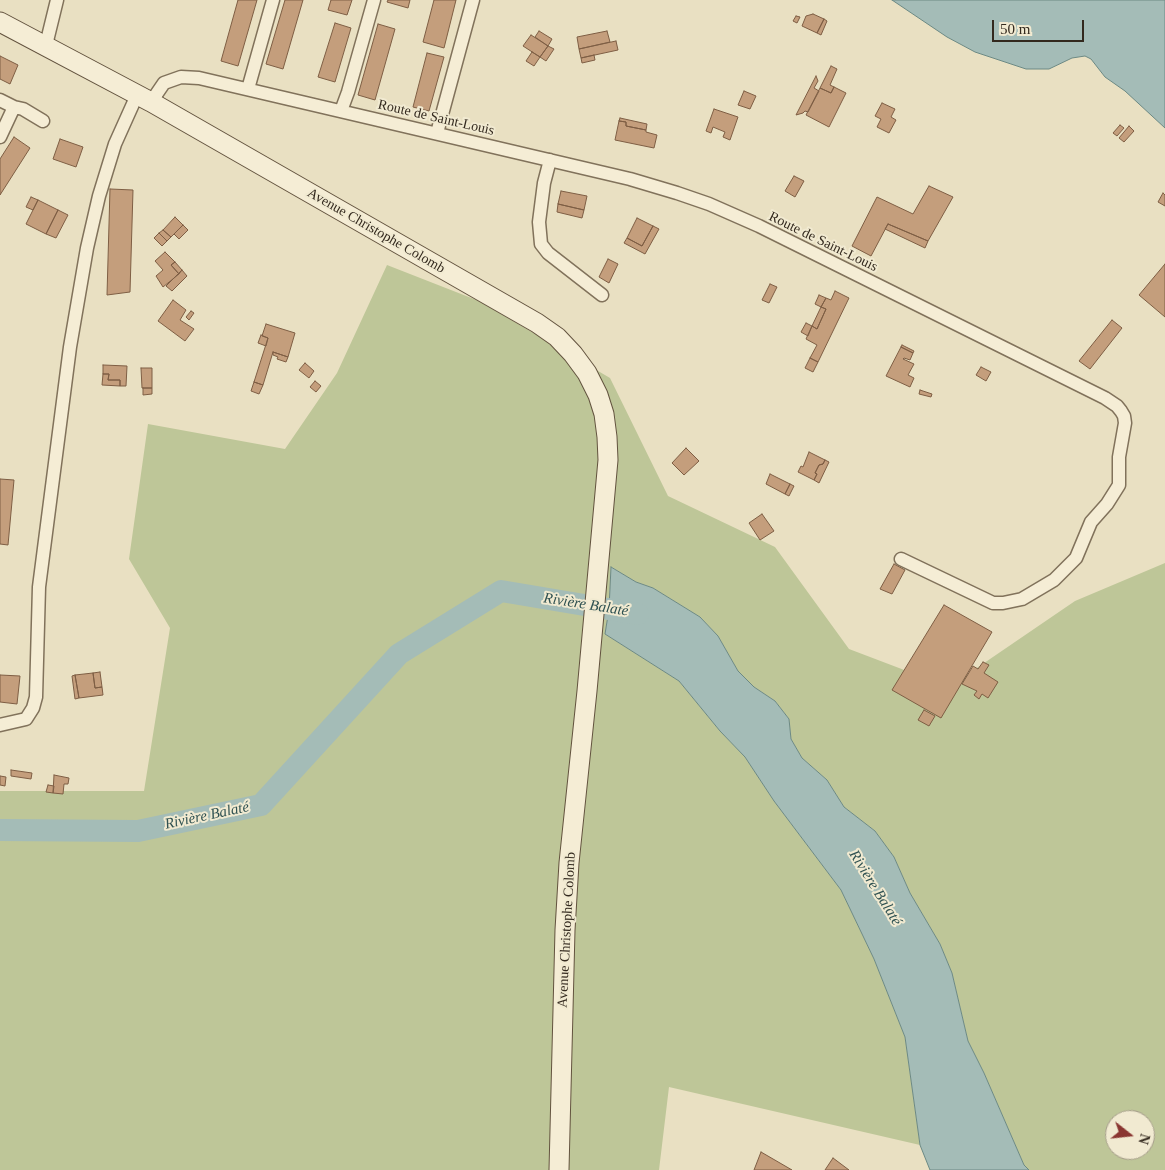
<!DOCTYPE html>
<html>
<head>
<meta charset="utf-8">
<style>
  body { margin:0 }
  #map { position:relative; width:1165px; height:1170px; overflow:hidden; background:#e9e0c2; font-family:Georgia,serif }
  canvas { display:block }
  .north { position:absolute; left:1105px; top:1110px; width:50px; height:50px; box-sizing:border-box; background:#f1ead1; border:1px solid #a59d89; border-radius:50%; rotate:106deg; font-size:14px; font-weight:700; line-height:20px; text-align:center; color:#33291e }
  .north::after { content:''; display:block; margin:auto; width:18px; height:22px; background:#8a3631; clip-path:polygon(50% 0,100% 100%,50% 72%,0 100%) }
  .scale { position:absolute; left:992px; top:20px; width:92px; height:22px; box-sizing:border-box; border:2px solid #33291e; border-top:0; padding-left:6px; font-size:15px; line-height:18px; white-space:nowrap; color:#33291e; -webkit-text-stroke:4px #f1ead1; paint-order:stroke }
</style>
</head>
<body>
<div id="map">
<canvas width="1165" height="1170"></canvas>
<div class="north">N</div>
<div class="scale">50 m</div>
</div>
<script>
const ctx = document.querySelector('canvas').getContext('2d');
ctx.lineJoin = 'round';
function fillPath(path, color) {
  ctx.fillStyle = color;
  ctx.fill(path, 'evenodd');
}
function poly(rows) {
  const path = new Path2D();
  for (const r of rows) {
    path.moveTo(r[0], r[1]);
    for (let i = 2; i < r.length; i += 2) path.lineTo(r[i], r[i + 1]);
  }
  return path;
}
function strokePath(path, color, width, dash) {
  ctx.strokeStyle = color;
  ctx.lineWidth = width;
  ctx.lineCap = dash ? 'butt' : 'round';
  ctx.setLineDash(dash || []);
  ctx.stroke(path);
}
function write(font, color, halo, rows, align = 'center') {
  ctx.font = font + ' Georgia,serif';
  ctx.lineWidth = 4;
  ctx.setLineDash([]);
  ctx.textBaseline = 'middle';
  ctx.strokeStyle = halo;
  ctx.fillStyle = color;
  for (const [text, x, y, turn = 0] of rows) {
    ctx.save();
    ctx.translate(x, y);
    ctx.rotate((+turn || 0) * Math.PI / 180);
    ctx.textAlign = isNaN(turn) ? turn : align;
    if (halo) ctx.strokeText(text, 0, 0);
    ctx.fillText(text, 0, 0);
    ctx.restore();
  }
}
fillPath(poly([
  [387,265,479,301,610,378,668,496,775,547,849,649,949,687,1075,601,1165,563,1165,1170,1029,1170,1024,1165,984,1073,968,1041,952,973,940,944,910,893,894,857,875,831,844,807,827,780,802,758,791,739,789,719,775,701,754,687,738,671,718,636,700,617,653,588,636,582,611,567,609,609,605,634,679,681,720,731,745,757,774,801,841,890,874,959,905,1037,920,1145,669,1087,659,1170,0,1170,0,791,144,791,170,628,129,559,148,424,285,449,337,373],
  [1115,1120,1145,1120,1145,1150,1115,1150]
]), '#bec698');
const water = poly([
  [892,0,1165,0,1165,128,1125,91,1105,77,1091,59,1085,56,1072,58,1049,69,1026,69,975,52,947,37,892,0],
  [611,567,636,582,653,588,700,617,718,636,738,671,754,687,775,701,789,719,791,739,802,758,827,780,844,807,875,831,894,857,910,893,940,944,952,973,968,1041,984,1073,1024,1165,1029,1170,930,1170,920,1145,905,1037,874,959,841,890,774,801,745,757,720,731,679,681,605,634,609,609,611,567]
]);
fillPath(water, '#a4bcb7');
strokePath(water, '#6c8984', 1);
strokePath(poly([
  [0,830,138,831,261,805,399,654,501,591,638,614]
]), '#a4bcb7', 22);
const building = poly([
  [238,0,257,0,238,66,221,61,238,0],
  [285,0,303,0,283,69,266,64,285,0],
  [331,0,352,0,347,15,328,10,331,0],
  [388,0,410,0,408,8,387,2,388,0],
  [434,0,456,0,444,48,423,42,434,0],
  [813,14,824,19,817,33,802,26,806,16,813,14],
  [796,16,800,17,797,23,793,21,796,16],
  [824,19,827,21,821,35,817,33,824,19],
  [335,23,351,28,335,82,318,77,335,23],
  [378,24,395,29,375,100,358,95,378,24],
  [539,31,552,39,548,46,535,37,539,31],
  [607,31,610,42,579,49,577,37,607,31],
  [531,35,548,46,540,57,523,46,531,35],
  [616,41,618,50,581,58,579,49,616,41],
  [548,46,554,49,546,61,540,57,548,46],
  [532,52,540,57,534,66,526,61,532,52],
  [427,53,444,57,429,111,413,107,427,53],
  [594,55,595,60,582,63,581,58,594,55],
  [0,56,18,65,10,84,0,79,0,56],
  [831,66,837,69,830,85,834,87,831,93,820,88,831,66],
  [816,76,818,81,814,88,819,91,808,112,805,111,803,113,796,115,816,76],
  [834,87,846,93,829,127,806,115,820,88,831,93,834,87],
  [744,91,756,96,750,109,738,105,744,91],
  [882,103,895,109,891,117,896,120,889,133,877,127,881,119,875,116,882,103],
  [714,109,738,117,730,140,723,137,725,132,713,127,711,133,706,131,714,109],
  [620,118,647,124,646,130,626,126,626,122,619,121,620,118],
  [619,121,626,122,626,126,646,130,646,132,657,135,654,148,615,140,619,121],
  [1120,125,1124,128,1117,136,1113,133,1120,125],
  [1129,126,1134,131,1124,142,1119,138,1129,126],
  [14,137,30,148,0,195,0,159,14,137],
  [60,139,83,147,76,167,53,159,60,139],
  [794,176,804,181,795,197,785,191,794,176],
  [929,186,953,197,928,241,888,224,871,256,852,246,877,197,913,214,929,186],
  [110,189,133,190,130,292,107,295,110,189],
  [561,191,587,196,584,210,558,204,561,191],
  [1163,193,1165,195,1165,206,1158,202,1163,193],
  [31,197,38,200,33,210,26,207,31,197],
  [38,200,58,210,46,234,26,224,38,200],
  [558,204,584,210,582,218,557,212,558,204],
  [58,210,68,215,56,238,46,234,58,210],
  [175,217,183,225,171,237,163,230,175,217],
  [637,218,653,226,642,246,627,238,637,218],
  [888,224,928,241,925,248,885,229,888,224],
  [183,225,188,230,179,239,174,234,183,225],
  [653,226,659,229,645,254,624,243,627,238,642,246,653,226],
  [163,230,171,237,167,241,159,233,163,230],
  [159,233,167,241,162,246,154,238,159,233],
  [165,252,175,262,171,265,179,274,163,287,156,276,163,270,155,261,165,252],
  [608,259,618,264,609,283,599,277,608,259],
  [175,262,182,270,179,274,171,265,175,262],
  [1165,264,1165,317,1139,295,1165,264],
  [182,270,187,276,172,291,166,286,182,270],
  [770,284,777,287,769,303,762,300,770,284],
  [835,291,849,298,818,362,810,358,817,345,806,339,812,326,817,329,826,309,821,307,826,298,831,300,835,291],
  [819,295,826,298,821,307,815,304,819,295],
  [173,300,186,310,180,320,194,329,185,341,158,321,173,300],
  [821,307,826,309,817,329,812,326,821,307],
  [191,311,194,313,189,320,186,317,191,311],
  [1112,320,1122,328,1090,369,1079,361,1112,320],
  [806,323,812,326,808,336,801,332,806,323],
  [266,324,295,333,288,357,273,352,263,385,254,382,268,338,262,336,266,324],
  [261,335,268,338,266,346,258,343,261,335],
  [902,345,914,351,913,353,901,347,902,345],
  [901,347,913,353,910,360,904,358,903,359,914,364,908,375,914,378,910,387,886,376,901,347],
  [273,352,288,357,286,362,277,359,278,357,273,355,273,352],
  [810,358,818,362,813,372,805,368,810,358],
  [305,363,314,371,309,378,299,370,305,363],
  [103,365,127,366,126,386,120,386,120,380,108,380,109,374,103,374,103,365],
  [981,367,991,372,986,381,976,375,981,367],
  [141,368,152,368,152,388,142,388,141,368],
  [103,374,109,374,108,380,120,380,120,386,102,385,103,374],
  [315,381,321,386,316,392,310,387,315,381],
  [254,382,263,385,259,394,251,391,254,382],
  [143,388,152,388,152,394,143,395,143,388],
  [920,390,932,394,931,397,919,394,920,390],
  [686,448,699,461,684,475,672,463,686,448],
  [809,452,825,460,823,464,819,465,815,473,817,474,814,480,798,472,801,466,803,467,809,452],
  [825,460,829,462,819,483,814,480,817,474,815,473,819,465,823,464,825,460],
  [770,474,790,484,785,494,766,484,770,474],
  [0,479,14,480,8,545,0,544,0,479],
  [790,484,794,486,789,496,785,494,790,484],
  [762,514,774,531,760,540,749,523,762,514],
  [894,564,905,570,892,594,880,589,894,564],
  [944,605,992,632,941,718,892,690,944,605],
  [983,662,989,665,984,673,998,682,988,698,982,694,979,699,974,695,977,691,962,684,973,666,978,669,983,662],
  [100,672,102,687,95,688,93,673,100,672],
  [93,673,95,688,102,687,103,695,79,698,75,675,93,673],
  [0,675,20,676,17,704,0,702,0,675],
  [75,675,79,698,75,699,72,676,75,675],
  [924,710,935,716,929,726,918,720,924,710],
  [11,770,32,773,31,779,11,776,11,770],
  [54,775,69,778,68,784,64,784,63,794,53,793,54,775],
  [0,776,6,777,5,786,0,785,0,776],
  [48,785,54,786,53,793,46,792,48,785],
  [761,1152,792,1170,754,1170,761,1152],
  [833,1158,849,1170,825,1170,833,1158]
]);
fillPath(building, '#c49e7c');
strokePath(building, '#7e5e44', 1);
const street = poly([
  [46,45,57,0],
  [248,89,273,0],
  [0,100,14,107,23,109,43,121],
  [151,102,164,83,181,77,199,78,630,179,677,193,709,204,759,226,1105,398,1117,406,1121,411,1124,416,1125,423,1119,457,1119,485,1107,504,1091,522,1076,558,1054,580,1022,599,1003,603,993,603,901,559],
  [341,111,348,92,374,0],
  [437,133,473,0],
  [0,137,14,107],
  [550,160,544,183,539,222,541,244,548,253,602,295],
  [0,725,26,719,33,708,36,697,39,587,70,347,87,248,99,196,115,144,137,95]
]);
const secondary = poly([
  [0,22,151,102,537,323,557,337,573,354,587,373,598,395,604,414,607,437,608,460,587,691,569,863,565,930,559,1170]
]);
strokePath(street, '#81725b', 15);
strokePath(secondary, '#63533f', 21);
strokePath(street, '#f5edd5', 12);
strokePath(secondary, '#f5edd5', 19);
write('14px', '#33291e', '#f1ead1', [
  ["Route de Saint-Louis",436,118,13],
  ["Avenue Christophe Colomb",376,231,30],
  ["Route de Saint-Louis",823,242,26],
  ["Avenue Christophe Colomb",567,930,-87]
]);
write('italic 15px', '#2f5151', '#f1ead1', [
  ["Rivière Balaté",586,605,9],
  ["Rivière Balaté",207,816,-12],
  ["Rivière Balaté",875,888,58]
]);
</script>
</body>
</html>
